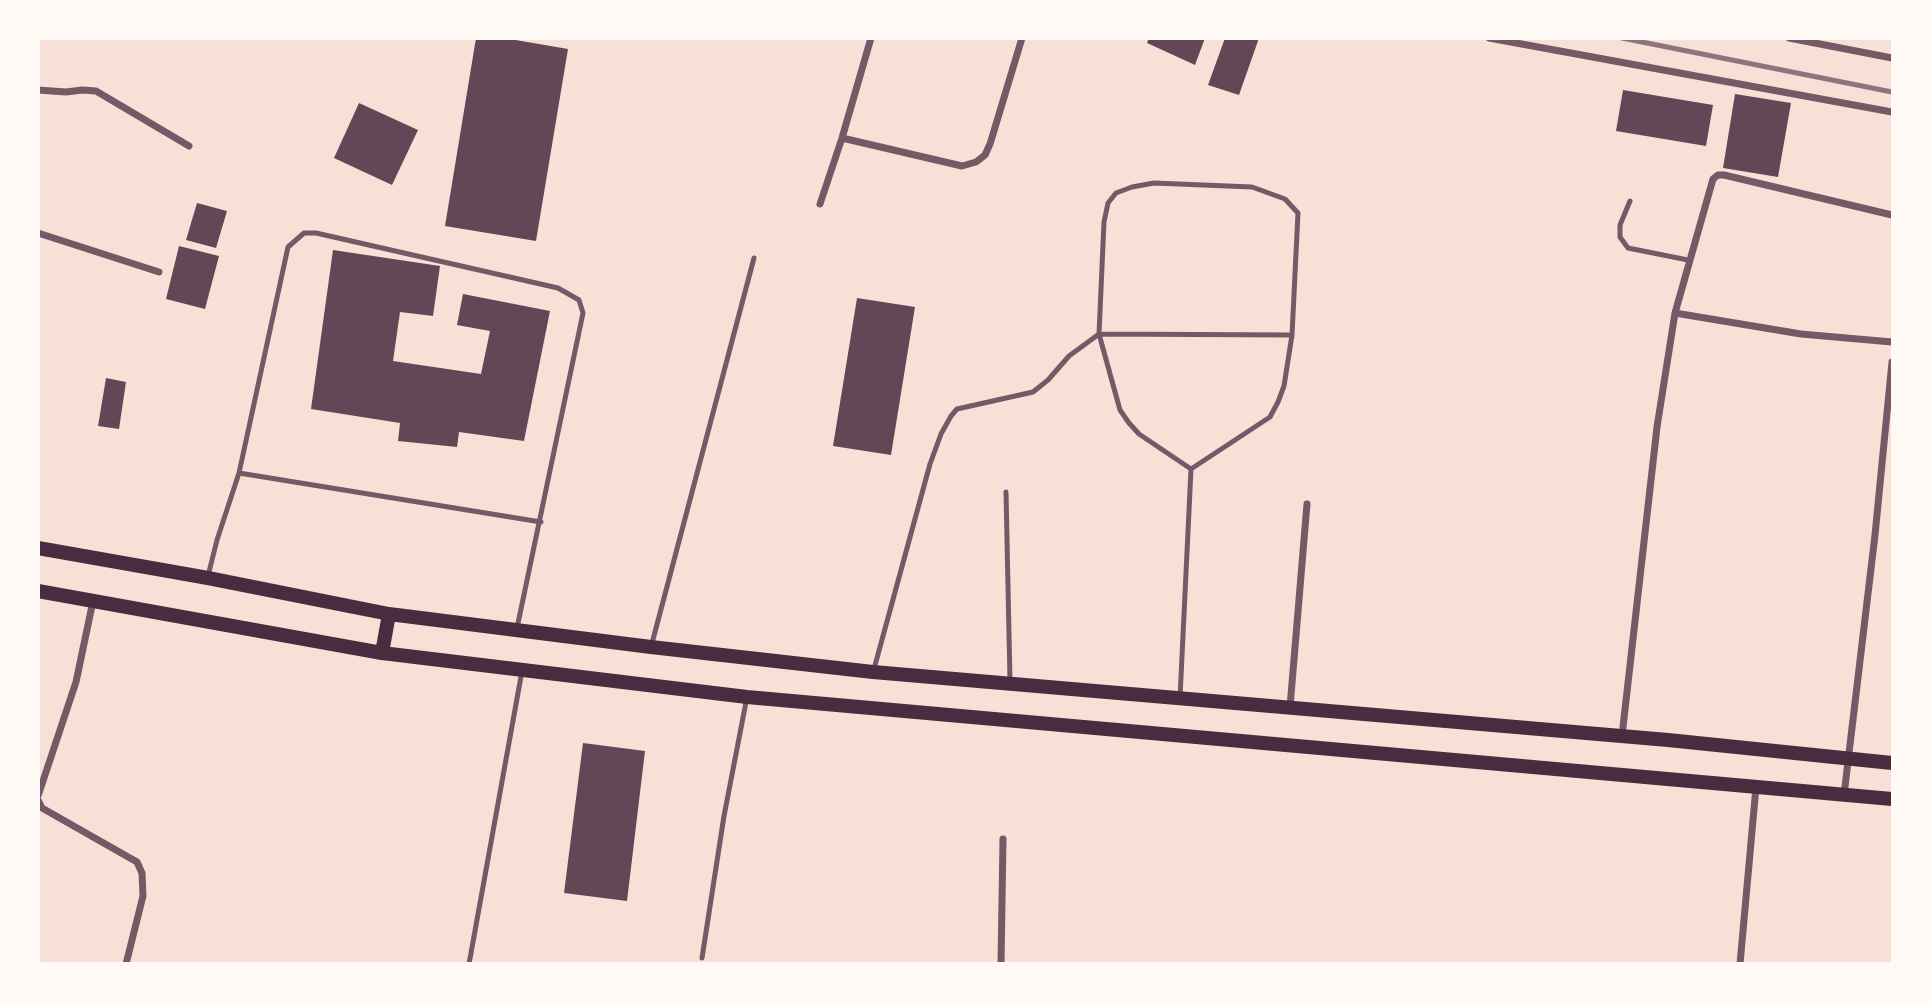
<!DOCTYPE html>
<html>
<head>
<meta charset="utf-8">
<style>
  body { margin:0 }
  #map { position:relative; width:1931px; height:1002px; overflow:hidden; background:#f7e1d7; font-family:Commissioner,sans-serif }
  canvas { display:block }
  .frame { position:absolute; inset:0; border:40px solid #fffaf5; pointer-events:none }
</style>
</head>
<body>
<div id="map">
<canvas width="1931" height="1002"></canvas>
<div class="frame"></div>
</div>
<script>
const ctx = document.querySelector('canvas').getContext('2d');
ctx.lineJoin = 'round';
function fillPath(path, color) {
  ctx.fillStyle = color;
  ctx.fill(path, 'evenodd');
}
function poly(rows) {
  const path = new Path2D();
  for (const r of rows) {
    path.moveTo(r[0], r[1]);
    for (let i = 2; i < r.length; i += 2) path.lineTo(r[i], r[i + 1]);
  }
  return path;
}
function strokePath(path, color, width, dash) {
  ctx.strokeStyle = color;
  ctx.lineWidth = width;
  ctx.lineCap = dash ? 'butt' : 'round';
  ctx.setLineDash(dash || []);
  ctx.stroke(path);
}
fillPath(poly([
  [476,38,504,38,568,49,536,241,445,226],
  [1149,38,1205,38,1195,65,1147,43],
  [1225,38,1259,38,1239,95,1208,85],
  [1623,90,1713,105,1706,146,1616,131],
  [1735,94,1791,103,1778,177,1723,168],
  [359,103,418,130,392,185,334,158],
  [197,203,227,211,216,248,186,240],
  [179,246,219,256,205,309,166,299],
  [333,250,440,266,433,316,400,312,393,361,481,374,490,331,457,325,463,294,550,311,524,441,459,432,457,447,398,441,400,423,311,409],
  [857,298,915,307,891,455,833,446],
  [106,378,126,382,119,429,98,426],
  [583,743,645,751,627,901,564,893]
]), '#644757');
strokePath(poly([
  [1630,201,1620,225,1620,237,1628,248,1688,260],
  [239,473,541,522],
  [1006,492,1010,681],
  [208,576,217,540,239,473,288,247,304,233,316,233,558,288,579,300,583,313,517,628],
  [651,647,754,258],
  [874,669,930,464,941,434,951,416,957,409,1033,392,1048,380,1069,356,1099,334,1292,335],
  [1180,698,1191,469,1139,434,1129,423,1120,410,1099,334,1104,222,1108,203,1116,193,1132,187,1154,183,1252,187,1285,199,1298,213,1292,335,1284,386,1278,402,1270,417,1191,469],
  [702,958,724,816,747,697],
  [469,964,522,671]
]), '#755966', 5);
strokePath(poly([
  [1489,38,1892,112],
  [1789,38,1892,58],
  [38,90,66,92,82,90,96,91,189,146],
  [842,138,962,166,976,162,985,155,990,144,1022,38],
  [820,204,842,138,871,38],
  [38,233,159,272],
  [1675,313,1713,179,1718,175,1724,175,1892,215],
  [1290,707,1307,504],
  [1622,736,1657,427,1675,313,1801,334,1892,342],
  [1844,795,1875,535,1892,362],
  [38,796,76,682,93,601],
  [38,800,42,808,137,862,142,873,143,896,126,964],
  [1001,964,1003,839],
  [1740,964,1756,787]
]), '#755966', 7);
strokePath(poly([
  [38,548,208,578,389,614,651,647,873,672,1668,740,1892,763],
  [38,591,382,653,747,697,1892,799],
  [382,653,389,614]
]), '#4a2c40', 14);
strokePath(poly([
  [1622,38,1892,92]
]), '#8f747c', 5);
</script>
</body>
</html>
